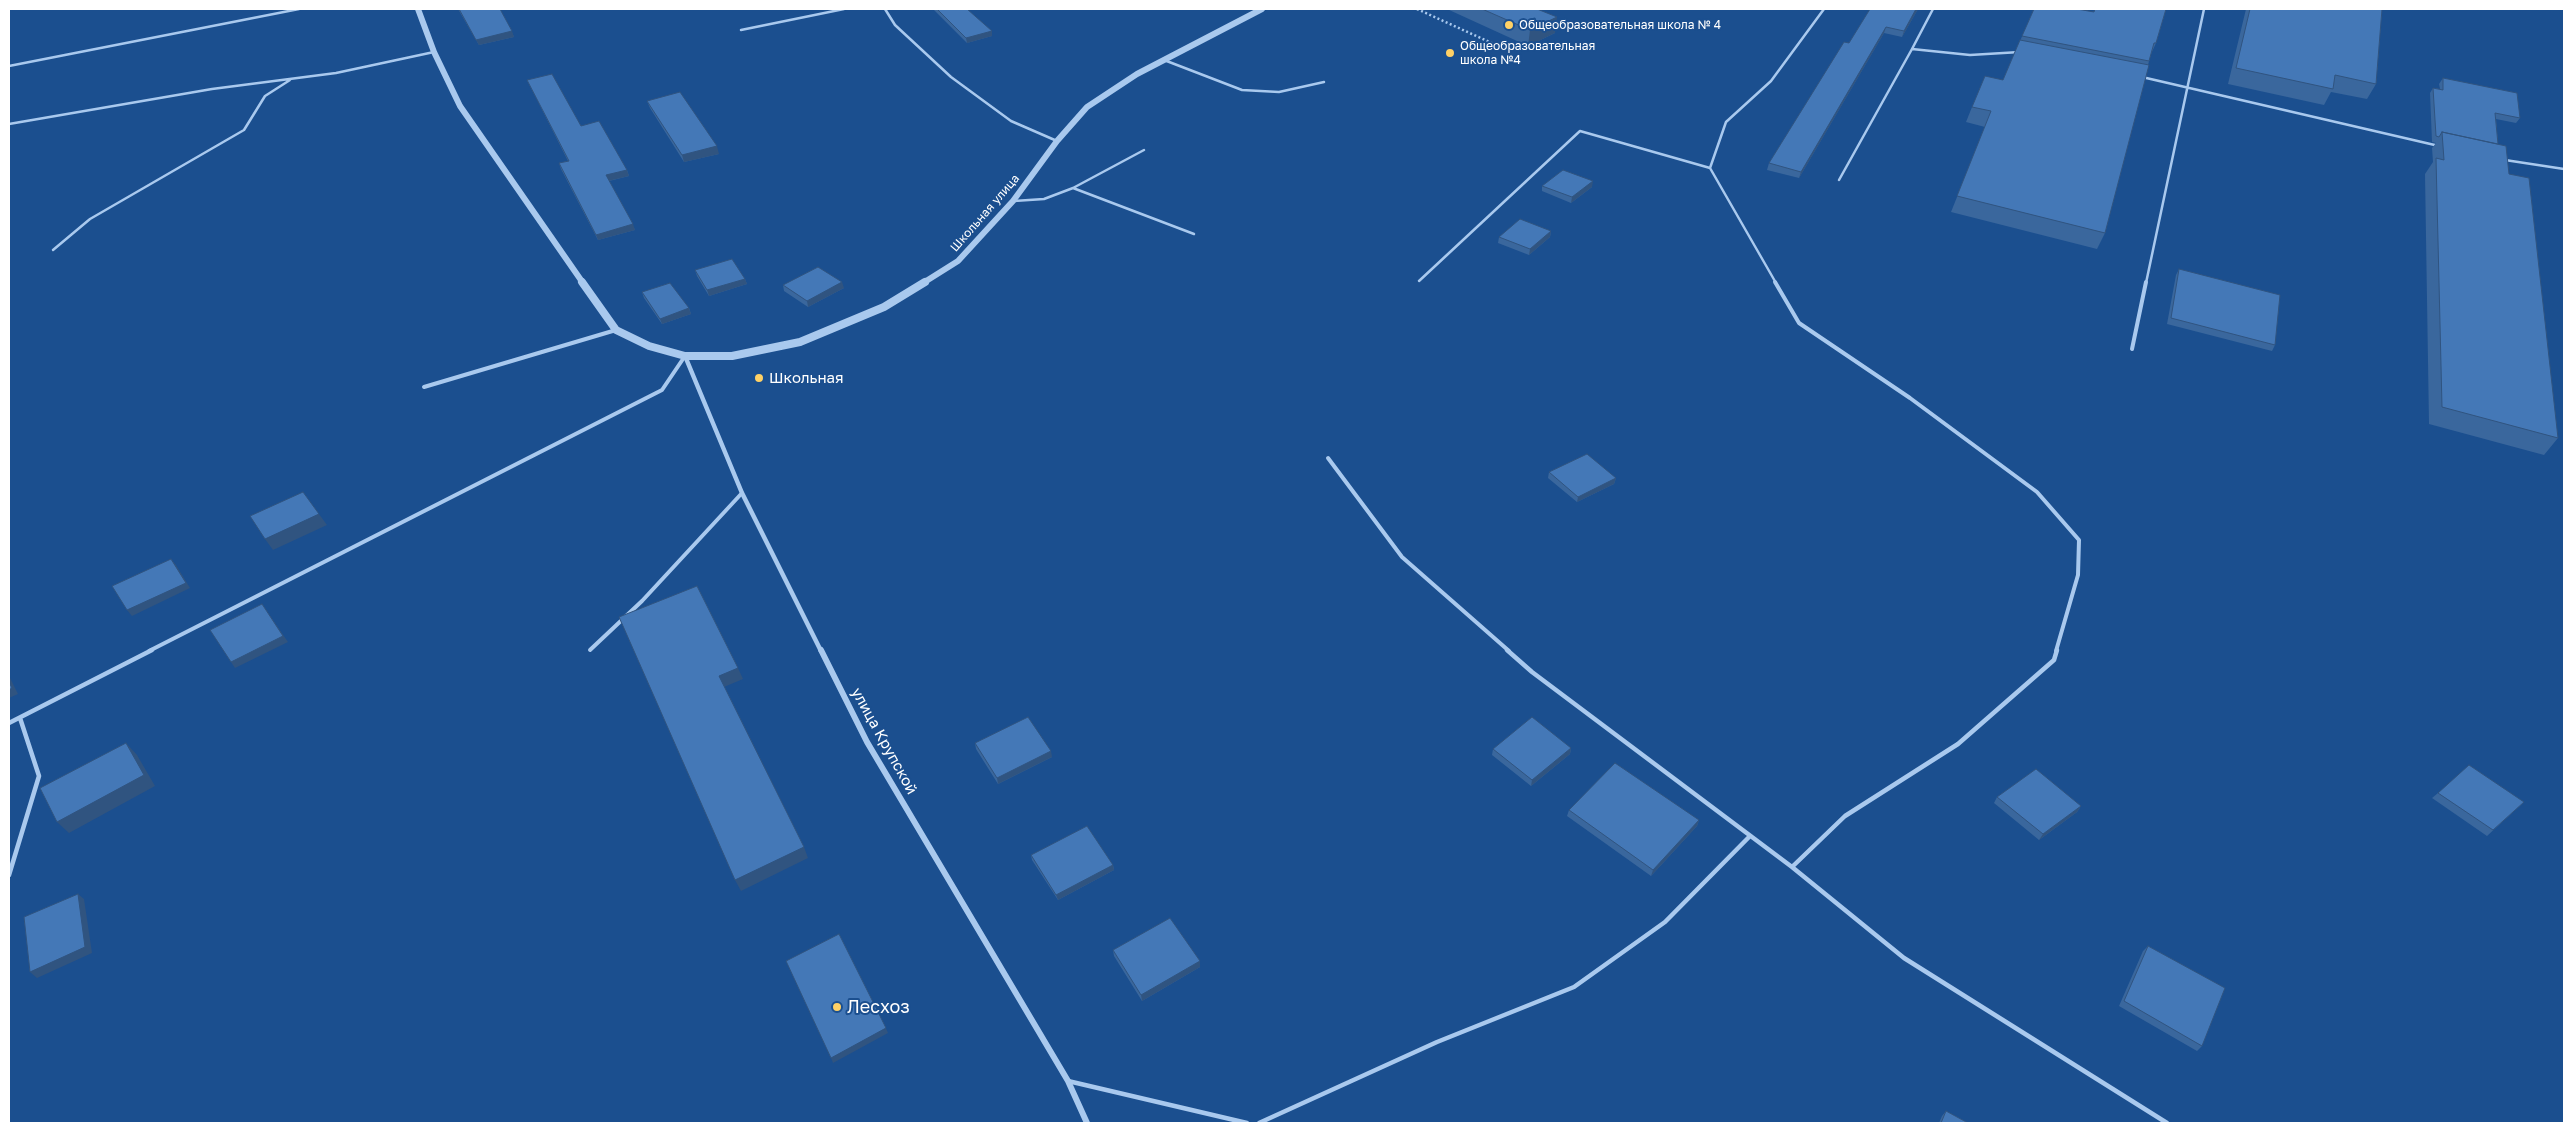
<!DOCTYPE html>
<html>
<head>
<meta charset="utf-8">
<style>
  body { margin:0 }
  #map { position:relative; width:2573px; height:1132px; overflow:hidden; background:#1b4f8f; font-family:"Golos Text",sans-serif }
  canvas { display:block }
  .frame { position:absolute; inset:0; border:10px solid #fff; pointer-events:none }
</style>
</head>
<body>
<div id="map">
<canvas width="2573" height="1132"></canvas>
<div class="frame"></div>
</div>
<script>
const ctx = document.querySelector('canvas').getContext('2d');
ctx.lineJoin = 'round';
function poly(rows) {
  const path = new Path2D();
  for (const r of rows) {
    path.moveTo(r[0], r[1]);
    for (let i = 2; i < r.length; i += 2) path.lineTo(r[i], r[i + 1]);
  }
  return path;
}
function strokePath(path, color, width, dash) {
  ctx.strokeStyle = color;
  ctx.lineWidth = width;
  ctx.lineCap = dash ? 'butt' : 'round';
  ctx.setLineDash(dash || []);
  ctx.stroke(path);
}
function fillPath(path, color) {
  ctx.fillStyle = color;
  ctx.fill(path, 'evenodd');
}
function write(font, color, halo, rows, align = 'center') {
  ctx.font = font + ' "Golos Text",sans-serif';
  ctx.lineWidth = 4;
  ctx.setLineDash([]);
  ctx.textBaseline = 'middle';
  ctx.strokeStyle = halo;
  ctx.fillStyle = color;
  for (const [text, x, y, turn = 0] of rows) {
    ctx.save();
    ctx.translate(x, y);
    ctx.rotate((+turn || 0) * Math.PI / 180);
    ctx.textAlign = isNaN(turn) ? turn : align;
    if (halo) ctx.strokeText(text, 0, 0);
    ctx.fillText(text, 0, 0);
    ctx.restore();
  }
}
strokePath(poly([
  [1417,9,1507,50]
]), '#a9c9ee', 2.5, [2, 2.5]);
strokePath(poly([
  [885,9,895,25,951,77,1011,121,1057,141],
  [741,30,844,9],
  [1912,49,1933,9],
  [1164,60,1242,90,1279,92,1324,82],
  [9,66,299,9],
  [2142,77,2439,146],
  [9,124,212,89,336,73,434,52],
  [2505,160,2564,169],
  [1839,180,1912,49,1970,55,2020,52],
  [1073,188,1144,150],
  [1014,201,1044,199,1073,188,1194,234],
  [53,250,90,219,244,130,265,96,290,80],
  [1419,281,1580,131,1710,168],
  [1776,283,1710,168,1726,122,1771,81,1824,9],
  [2146,283,2204,9]
]), '#a9c9ee', 2.5);
strokePath(poly([
  [1775,282,1799,323,1910,398,2037,492,2079,540,2078,575,2056,651],
  [2132,349,2146,282],
  [424,387,616,330],
  [1328,458,1402,557,1509,651],
  [590,650,642,601,742,493],
  [149,651,662,390,685,356]
]), '#a9c9ee', 4);
strokePath(poly([
  [1507,650,1532,672,1792,867,1904,958,2167,1123],
  [9,723,152,650],
  [1792,867,1845,816,1958,744,2054,660,2057,650],
  [9,875,39,776,20,718],
  [1068,1081,1247,1123],
  [1259,1123,1437,1042,1574,987,1665,922,1750,836]
]), '#a9c9ee', 4.5);
strokePath(poly([
  [685,356,742,493,821,651]
]), '#a9c9ee', 4.5);
strokePath(poly([
  [821,650,867,742,1068,1081,1087,1123]
]), '#a9c9ee', 6);
strokePath(poly([
  [418,9,434,52,460,106,583,283],
  [923,283,958,261,1013,201,1057,141,1087,107,1137,74,1262,9]
]), '#a9c9ee', 6);
strokePath(poly([
  [582,282,616,330,649,346,685,356,732,356,800,342,884,307,925,282]
]), '#a9c9ee', 8);
fillPath(poly([
  [458,9,500,9,514,37,479,45],
  [933,9,967,9,992,36,967,43],
  [1447,9,1537,9,1555,33,1528,46],
  [1918,9,1902,37,1884,33,1799,178,1767,170,1769,163,1849,43],
  [2034,9,2093,12,2095,9,2166,9,2156,43,2151,54,2148,65,2105,233,2097,249,1951,212,1985,127,1966,122,1972,107,2003,80],
  [2246,9,2382,9,2376,84,2367,99,2331,92,2324,105,2228,84],
  [2443,78,2520,118,2516,123,2496,119,2498,144,2509,174,2558,438,2544,455,2429,424,2425,174,2433,162,2432,148,2436,143,2432,142,2430,93,2433,88,2440,89,2439,84],
  [527,80,581,126,627,170,629,176,609,181,635,230,598,240,561,169,559,163,568,161],
  [647,101,719,154,684,162,650,108],
  [1542,186,1592,187,1571,203,1542,191],
  [1551,231,1550,237,1529,255,1498,243,1499,237],
  [2179,269,2275,345,2272,351,2167,324,2176,275],
  [695,270,745,279,747,284,709,296,697,276],
  [783,285,844,288,808,307,784,291],
  [642,292,689,308,691,314,662,324,644,298],
  [1549,472,1616,478,1614,484,1577,502,1548,478],
  [975,743,1052,757,998,784,976,749],
  [1571,748,1570,754,1531,786,1492,755,1493,749],
  [2438,793,2524,802,2487,836,2432,798],
  [1997,797,2081,806,2077,812,2039,840,1994,803],
  [1569,810,1699,820,1697,826,1651,876,1567,816],
  [1031,855,1113,865,1114,870,1058,900,1032,860],
  [2148,946,2202,1046,2197,1051,2119,1006,2143,951],
  [1113,950,1200,961,1200,967,1142,1001,1114,956],
  [1946,1111,1968,1123,1939,1123,1942,1116]
]), '#3a679d');
fillPath(poly([
  [1916,9,1918,9,1902,37,1904,31],
  [1557,17,1555,33,1528,46,1530,30],
  [1886,27,1884,33,1799,178,1801,172],
  [512,31,514,37,479,45,476,40],
  [992,31,992,36,967,43,966,38],
  [717,146,719,154,684,162,682,155],
  [627,170,629,176,608,181,606,175],
  [1593,181,1592,187,1571,203,1572,197],
  [633,224,635,230,598,240,596,235],
  [1551,231,1550,237,1529,255,1530,249],
  [745,279,747,284,709,296,707,290],
  [842,282,844,288,808,307,807,301],
  [689,308,691,314,662,324,660,319],
  [1616,478,1614,484,1577,502,1578,497],
  [319,514,327,525,273,550,265,539],
  [171,559,176,565,190,588,132,616,127,610],
  [262,604,288,642,235,668,231,662],
  [738,668,743,679,724,687,719,676],
  [9,676,18,694,9,698],
  [126,743,137,755,155,786,69,833,57,822],
  [1571,748,1570,754,1531,786,1532,780],
  [1051,751,1052,757,998,784,997,778],
  [2081,806,2077,812,2039,840,2043,834],
  [1699,820,1697,826,1651,876,1653,870],
  [804,847,808,858,741,891,735,880],
  [1113,865,1114,870,1058,900,1056,895],
  [78,894,84,899,92,953,37,978,30,972],
  [1200,961,1200,967,1142,1001,1141,995],
  [886,1028,888,1033,833,1063,831,1058]
]), '#305480');
const building = poly([
  [459,9,500,9,512,31,476,40,459,9],
  [937,9,967,9,992,31,966,38,937,9],
  [1482,9,1537,9,1557,17,1530,30,1482,9],
  [1870,9,1916,9,1904,31,1886,27,1801,172,1769,163,1844,42,1849,43,1870,9],
  [2034,9,2077,9,2094,12,2095,9,2166,9,2156,43,2154,43,2149,61,2022,36,2034,9],
  [2250,9,2382,9,2376,84,2335,75,2333,89,2236,68,2250,9],
  [2020,40,2149,65,2105,233,1957,196,1991,111,1972,107,1985,76,2003,80,2020,40],
  [552,74,581,126,599,121,627,170,606,175,633,224,596,235,559,163,569,161,527,80,552,74],
  [2443,78,2517,93,2520,118,2495,113,2498,144,2442,132,2439,137,2436,136,2433,88,2443,90,2443,78],
  [680,92,717,146,682,155,647,101,680,92],
  [2442,132,2506,146,2509,174,2529,178,2558,438,2442,407,2436,158,2444,160,2442,132],
  [1563,170,1593,181,1572,197,1542,186,1563,170],
  [1520,219,1551,231,1530,249,1499,237,1520,219],
  [732,259,745,279,707,290,695,270,732,259],
  [818,267,842,282,807,301,783,285,818,267],
  [2179,269,2280,295,2275,345,2171,318,2179,269],
  [670,283,689,308,660,319,642,292,670,283],
  [1587,454,1616,478,1578,497,1549,472,1587,454],
  [303,492,319,514,265,539,250,516,303,492],
  [171,559,186,583,127,610,112,586,171,559],
  [697,586,738,668,719,676,804,847,735,880,619,617,697,586],
  [262,604,283,636,231,662,210,630,262,604],
  [9,682,12,688,9,690,9,682],
  [1028,717,1051,751,997,778,975,743,1028,717],
  [1532,717,1571,748,1532,780,1493,749,1532,717],
  [126,743,144,775,57,822,40,788,126,743],
  [1615,763,1699,820,1653,870,1569,810,1615,763],
  [2469,765,2524,802,2493,830,2438,793,2469,765],
  [2036,769,2081,806,2043,834,1997,797,2036,769],
  [1087,826,1113,865,1056,895,1031,855,1087,826],
  [78,894,85,947,30,972,24,917,78,894],
  [1170,918,1200,961,1141,995,1113,950,1170,918],
  [839,934,886,1028,831,1058,786,961,839,934],
  [2148,946,2225,988,2202,1046,2124,1001,2148,946],
  [1946,1111,1968,1123,1941,1123,1946,1111]
]);
fillPath(building, '#4478b7');
strokePath(building, '#305480', 1);
for (const [x, y, r, color] of [
  [1509,25,5,"#ffd166"],
  [1450,53,5,"#ffd166"],
  [759,378,5,"#ffd166"],
  [837,1007,5,"#ffd166"]
]) {
  const dot = new Path2D();
  dot.arc(x, y, r, 0, 2 * Math.PI);
  ctx.fillStyle = color;
  ctx.fill(dot);
  strokePath(dot, '#1b4f8f', 2);
}
write('12px', '#fff', '#1b4f8f', [
  ["Общеобразовательная школа № 4",1519,25],
  ["Общеобразовательная",1460,46],
  ["школа №4",1460,60]
], 'left');
write('12px', '#fff', '#1b4f8f', [
  ["Школьная улица",985,213,-49]
]);
write('15px', '#fff', '#1b4f8f', [
  ["Школьная",769,378]
], 'left');
write('15px', '#fff', '#1b4f8f', [
  ["улица Крупской",884,741,61]
]);
write('18px', '#fff', '#1b4f8f', [
  ["Лесхоз",847,1007]
], 'left');
</script>
</body>
</html>
